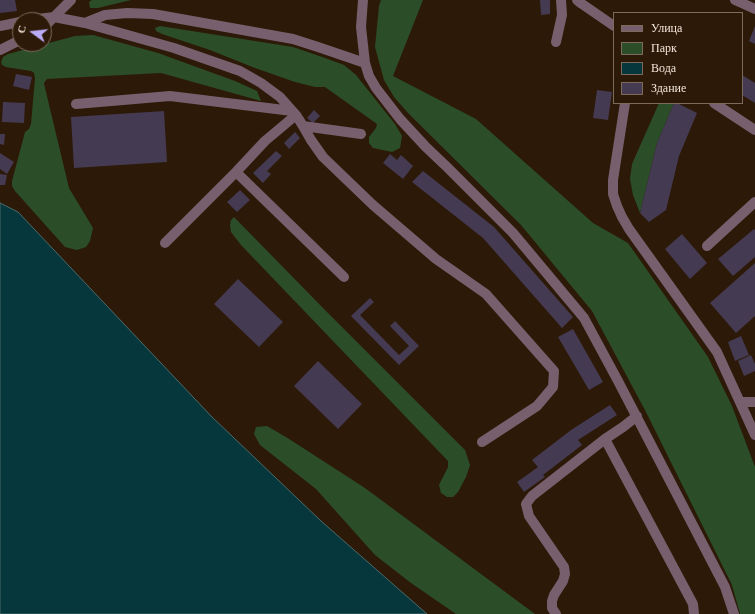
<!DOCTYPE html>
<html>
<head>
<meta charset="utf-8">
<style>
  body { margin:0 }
  #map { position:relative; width:755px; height:614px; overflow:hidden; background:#2d1907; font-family:"Libre Baskerville",serif }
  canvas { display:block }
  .legend { position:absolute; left:613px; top:12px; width:130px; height:92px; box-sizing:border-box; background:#2d1907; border:1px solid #7c6a5b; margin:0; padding:5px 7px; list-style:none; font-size:12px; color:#f2e4d9 }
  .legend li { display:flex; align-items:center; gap:8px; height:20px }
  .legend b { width:20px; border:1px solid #7c6a5b }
  .north { position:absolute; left:12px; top:12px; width:40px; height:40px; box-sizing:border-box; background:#2d1907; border:1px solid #7c6a5b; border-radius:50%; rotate:285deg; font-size:11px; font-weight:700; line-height:16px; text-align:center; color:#f2e4d9 }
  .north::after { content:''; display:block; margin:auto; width:14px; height:18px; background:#bbaaf6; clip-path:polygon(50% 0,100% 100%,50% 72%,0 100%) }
</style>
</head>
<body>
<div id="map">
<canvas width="755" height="614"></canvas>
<ul class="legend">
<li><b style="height:5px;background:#775f6d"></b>Улица</li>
<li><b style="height:11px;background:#2b4e29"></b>Парк</li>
<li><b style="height:11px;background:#05373c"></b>Вода</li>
<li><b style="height:11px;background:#443a52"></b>Здание</li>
</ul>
<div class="north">С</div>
</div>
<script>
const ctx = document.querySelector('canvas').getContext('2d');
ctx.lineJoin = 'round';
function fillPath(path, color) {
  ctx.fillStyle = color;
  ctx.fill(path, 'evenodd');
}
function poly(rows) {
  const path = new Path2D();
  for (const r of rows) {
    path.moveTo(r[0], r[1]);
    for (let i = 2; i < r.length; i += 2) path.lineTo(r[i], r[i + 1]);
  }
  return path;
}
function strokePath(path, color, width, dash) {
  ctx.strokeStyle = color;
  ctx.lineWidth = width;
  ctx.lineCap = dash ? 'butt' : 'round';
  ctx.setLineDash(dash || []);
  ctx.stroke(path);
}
fillPath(poly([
  [92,0,131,0,98,8,90,8,89,2],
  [381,0,423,0,393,76,476,119,593,223,628,243,708,357,732,406,755,467,755,614,740,614,732,585,646,412,592,311,521,225,408,113,394,97,384,80,375,47,379,6],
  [160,26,293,47,325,58,344,65,356,75,395,124,402,136,400,148,392,152,373,148,369,143,369,137,376,128,377,124,325,87,315,87,295,82,255,68,210,50,162,34,156,31,155,28],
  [93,35,158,53,235,81,257,91,261,101,161,73,47,79,44,83,45,88,69,188,93,228,90,241,86,247,77,250,65,247,15,191,12,186,12,181,25,132,29,129,31,124,35,78,34,73,31,71,6,67,2,65,1,62,3,57,8,54,75,36],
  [659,103,674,103,657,143,640,213,633,195,630,179,632,164],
  [234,217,324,309,465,450,470,465,466,477,458,492,453,497,447,497,441,493,439,485,448,467,448,461,241,245,231,232,230,225,231,220],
  [267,426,286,437,365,488,535,614,456,614,411,583,375,555,316,489,260,445,254,434,256,427]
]), '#2b4e29');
const water = poly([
  [0,203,18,212,212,417,321,521,427,614,0,614,0,203]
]);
fillPath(water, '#05373c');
strokePath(water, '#4c6b6b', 1);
fillPath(poly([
  [0,0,15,0,17,11,0,13],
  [540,0,550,0,550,14,541,15],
  [755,26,755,44,749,41],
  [16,74,32,77,29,90,13,86],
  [742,75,755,83,755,103,742,95],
  [597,90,612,92,608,120,593,118],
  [3,102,25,103,24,123,2,122],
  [674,103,677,103,697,113,679,156,666,210,649,222,640,213,657,143],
  [314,110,320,116,313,123,307,118],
  [164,111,167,162,74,168,71,117],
  [295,132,300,138,289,149,284,143],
  [0,134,5,134,4,145,0,144],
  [276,151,282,156,267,171,271,174,263,183,253,173],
  [0,153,14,162,7,174,0,169],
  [390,154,397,160,401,155,413,166,403,179,383,163],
  [423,171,494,227,573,317,562,328,483,238,412,182],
  [0,174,7,175,5,185,0,185],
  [240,190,250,200,237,212,227,202],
  [754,229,755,230,755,257,733,276,718,259],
  [682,234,707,263,690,279,665,249],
  [755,263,755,316,736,333,710,303],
  [238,279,283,322,259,347,214,304],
  [370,298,374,302,360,315,399,355,409,346,390,326,395,321,419,346,399,365,351,316],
  [573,329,603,382,589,390,558,337],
  [741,336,749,355,735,361,728,342],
  [751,355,755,364,755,371,744,376,738,361],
  [318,361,362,404,338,429,294,386],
  [610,405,617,415,578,440,582,445,543,475,545,477,524,492,517,482,538,467,532,460,571,430]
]), '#443a52');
strokePath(poly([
  [363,0,361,27,365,63,369,76,376,88,400,119,425,146,445,165,513,233,584,318,618,381,725,587,734,614],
  [577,0,582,4,614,26],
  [735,0,755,9],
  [30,20,54,17,85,23,174,48,240,71,261,83,280,97,296,115,265,141,236,172,165,243],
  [85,23,105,15,127,13,153,14,293,39,318,47,365,63],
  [0,26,20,22],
  [44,27,71,0],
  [556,42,562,15,561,0],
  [0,50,20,40],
  [625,103,613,180,613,194,617,206,622,217,629,229,717,352,755,435],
  [714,103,755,130],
  [76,104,170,96,292,111],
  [296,115,303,126,311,140,323,157,373,205,436,259,486,294,554,371,553,387,537,406,482,442],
  [303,126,361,134],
  [236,172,344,277],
  [707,246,755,202],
  [740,402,755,402],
  [605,439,693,604,694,614],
  [556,614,552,608,552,601,554,595,563,581,565,574,564,567,529,516,526,504,532,496,605,439,623,427,637,416]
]), '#775f6d', 10);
</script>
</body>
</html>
